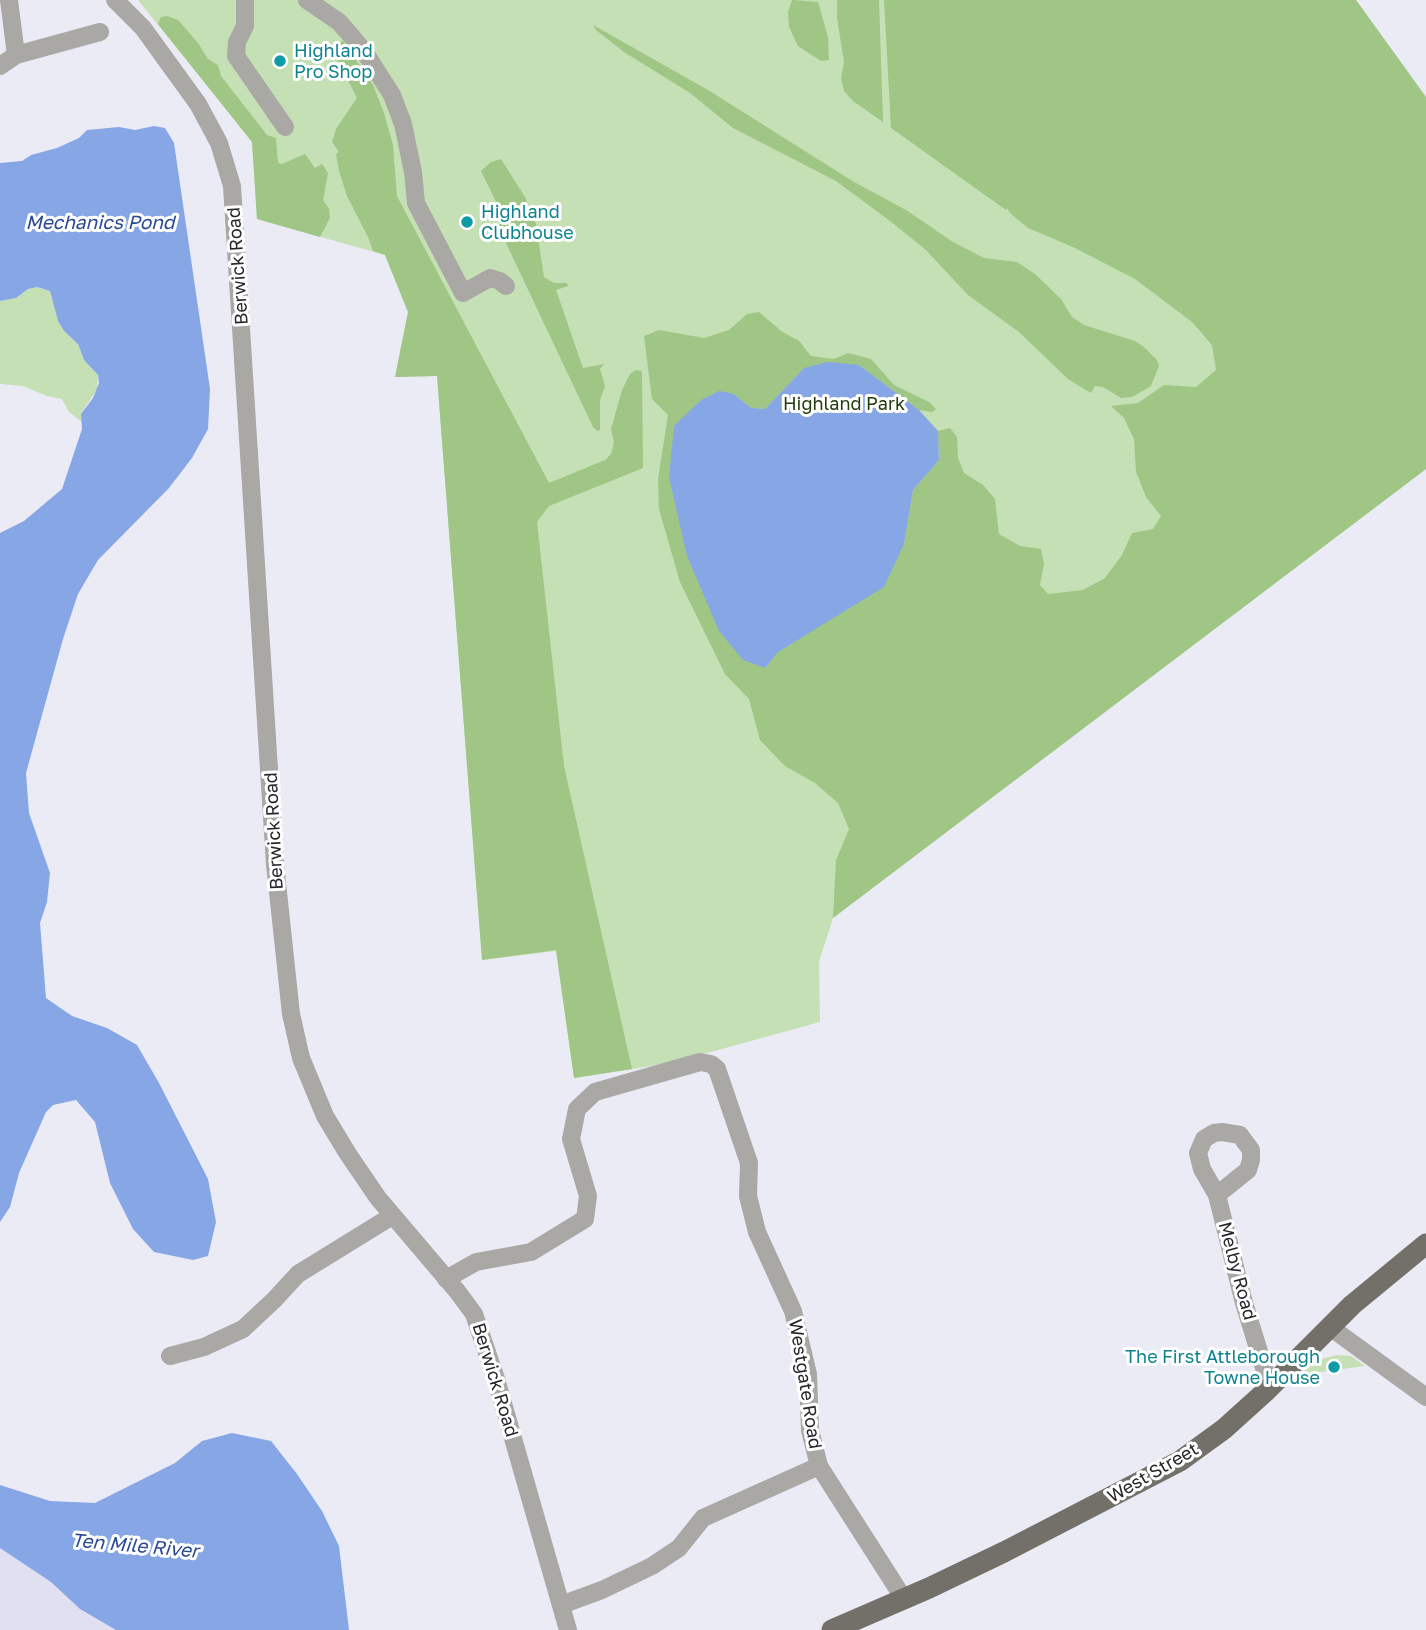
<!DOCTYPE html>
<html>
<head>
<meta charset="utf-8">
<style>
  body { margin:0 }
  canvas { display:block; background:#ebebf6 }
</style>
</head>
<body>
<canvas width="1426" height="1630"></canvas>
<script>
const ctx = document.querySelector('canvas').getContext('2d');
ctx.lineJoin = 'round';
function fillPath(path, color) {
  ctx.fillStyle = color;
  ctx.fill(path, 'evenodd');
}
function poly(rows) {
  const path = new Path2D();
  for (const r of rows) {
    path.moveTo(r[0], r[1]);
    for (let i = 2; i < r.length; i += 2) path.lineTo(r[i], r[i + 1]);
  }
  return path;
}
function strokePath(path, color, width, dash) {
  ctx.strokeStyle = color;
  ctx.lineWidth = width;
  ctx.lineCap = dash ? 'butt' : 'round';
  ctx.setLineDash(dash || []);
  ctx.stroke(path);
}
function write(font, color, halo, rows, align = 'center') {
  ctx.font = font + ' "Golos Text",sans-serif';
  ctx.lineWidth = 6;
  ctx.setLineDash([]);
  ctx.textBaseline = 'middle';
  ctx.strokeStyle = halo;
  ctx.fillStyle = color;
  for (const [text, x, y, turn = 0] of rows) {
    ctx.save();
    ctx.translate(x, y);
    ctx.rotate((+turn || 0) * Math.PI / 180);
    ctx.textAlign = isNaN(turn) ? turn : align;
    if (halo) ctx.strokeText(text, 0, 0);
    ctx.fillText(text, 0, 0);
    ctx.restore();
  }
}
fillPath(poly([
  [0,1548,51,1582,80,1609,116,1630,0,1630]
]), '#e0e0f2');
fillPath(poly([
  [138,0,1356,0,1426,97,1426,469,833,918,819,962,820,1022,671,1063,574,1078,556,951,482,960,437,376,395,377,408,312,385,255,257,219,252,142],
  [37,287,50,291,58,321,64,331,78,344,84,360,98,375,97,390,85,407,81,414,82,422,69,412,62,399,47,396,23,386,0,384,0,301,16,298,28,289],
  [1337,1355,1351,1356,1365,1366,1299,1375,1318,1360]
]), '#c5e0b4');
fillPath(poly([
  [792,0,818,2,828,37,829,60,821,61,798,46,789,27,788,12],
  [837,0,879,0,883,122,853,101,844,91,841,78,844,62,837,18],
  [884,0,1356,0,1426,97,1426,469,833,918,836,860,849,829,838,803,815,783,785,766,760,740,749,699,725,674,680,582,659,509,658,479,668,415,652,399,644,336,659,330,704,338,729,330,747,314,759,312,781,331,799,341,811,356,834,359,848,353,871,359,894,385,929,402,936,409,932,412,919,410,859,365,804,368,765,409,751,408,734,394,765,668,778,652,904,544,913,490,939,460,938,431,950,428,957,437,958,458,964,473,983,485,995,499,999,534,1020,546,1041,549,1044,564,1040,585,1048,594,1083,590,1105,578,1122,555,1132,533,1153,529,1161,516,1146,497,1136,472,1134,439,1124,418,1111,406,1138,403,1164,385,1196,387,1216,370,1212,345,1192,322,1135,279,1073,247,1028,228,1010,213,1007,208,1006,210,891,128],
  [167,16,178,20,198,43,208,59,218,65,221,76,267,135,276,138,278,163,282,164,305,154,315,168,322,164,328,173,323,200,329,209,330,218,320,237,257,219,252,142,158,24,161,17],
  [593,25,708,90,854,182,906,210,953,242,984,258,1017,262,1035,274,1061,299,1072,317,1084,325,1135,341,1144,347,1157,360,1159,366,1151,386,1132,397,1121,398,1103,387,1095,386,1091,393,1068,379,1019,332,968,295,926,250,890,221,836,181,733,128,690,93,624,52,596,30],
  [343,41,373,85,384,113,393,145,397,196,549,483,605,460,611,454,614,442,611,429,622,390,630,374,636,370,641,371,642,374,643,468,549,506,537,522,564,766,632,1069,574,1078,556,950,482,960,437,376,395,377,408,312,385,255,373,251,368,237,347,196,339,171,336,154,339,152,332,142,336,129,357,98,330,45],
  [501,159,525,197,536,224,544,277,554,283,567,283,568,286,556,290,583,368,604,364,600,369,605,386,600,400,600,430,597,431,593,427,497,224,505,220,481,171,491,162]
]), '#9fc685');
fillPath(poly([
  [154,126,165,128,174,143,210,389,208,429,192,458,169,488,98,560,78,594,63,639,26,773,29,813,50,873,47,902,40,923,46,998,72,1016,107,1028,137,1045,159,1083,208,1179,216,1222,208,1256,193,1260,154,1252,133,1229,110,1183,95,1122,76,1100,53,1105,46,1112,19,1173,10,1207,0,1222,0,533,24,521,62,489,82,429,81,414,93,398,99,383,98,375,84,360,78,344,64,331,58,321,50,291,37,287,28,289,16,298,0,301,0,163,22,161,31,155,57,148,79,138,87,130,119,127,135,130],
  [828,362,859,365,919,410,938,431,939,460,913,490,904,544,884,587,778,652,765,668,743,660,719,631,687,556,669,477,674,426,701,400,719,391,734,394,751,408,765,409,804,368],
  [232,1433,271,1441,297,1474,322,1511,339,1546,349,1630,116,1630,80,1609,51,1582,0,1548,0,1485,50,1501,95,1503,175,1463,202,1441]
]), '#87a6e5');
strokePath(poly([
  [9,0,16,55],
  [115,0,143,28,198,104,219,143,232,186,275,864,291,1014,301,1058,325,1116,348,1154,378,1198,457,1291,474,1314,496,1379,568,1630],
  [245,0,245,26,237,42,236,56,285,127],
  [307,0,339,22,347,31,364,51,392,95,403,124,413,172,416,203,463,293,490,278,500,281,506,286],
  [0,66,16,55,100,32],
  [1217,1195,1248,1170,1251,1160,1251,1150,1240,1135,1222,1132,1214,1133,1204,1139,1198,1153,1202,1169,1217,1195,1244,1303,1270,1387],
  [446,1279,476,1262,531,1252,585,1219,588,1196,571,1139,577,1109,595,1092,700,1062,711,1064,717,1069,749,1163,748,1196,757,1232,793,1311,808,1374,810,1430,819,1466,904,1599],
  [1330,1327,1426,1397],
  [170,1356,204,1347,243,1329,274,1300,298,1274,392,1216],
  [561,1605,602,1590,652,1566,679,1548,703,1518,819,1466]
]), '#aaa8a4', 18);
strokePath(poly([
  [832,1630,929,1588,1004,1552,1180,1461,1224,1429,1265,1392,1352,1305,1426,1244]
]), '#727068', 21);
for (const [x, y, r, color] of [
  [280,61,7,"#0f9aa8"],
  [467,222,7,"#0f9aa8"],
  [1334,1367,7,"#0f9aa8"]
]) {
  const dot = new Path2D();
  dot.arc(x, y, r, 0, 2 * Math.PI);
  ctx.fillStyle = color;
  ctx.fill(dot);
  strokePath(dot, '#fff', 2.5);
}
write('18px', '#0d838f', '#fff', [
  ["Highland",294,51],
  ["Pro Shop",294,72],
  ["Highland",481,212],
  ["Clubhouse",481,233],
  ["The First Attleborough",1320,1357,"right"],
  ["Towne House",1320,1378,"right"]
], 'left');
write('18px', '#27272b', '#fff', [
  ["Berwick Road",238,266,-94],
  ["Berwick Road",274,831,-93],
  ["Melby Road",1237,1271,75],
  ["Berwick Road",495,1380,73],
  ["Westgate Road",805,1384,81],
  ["West Street",1153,1473,-30]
]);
write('18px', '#233c0d', '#fff', [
  ["Highland Park",844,404]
]);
write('italic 19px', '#294993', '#fff', [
  ["Mechanics Pond",100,223],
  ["Ten Mile River",135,1546,5]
]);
</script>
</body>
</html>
